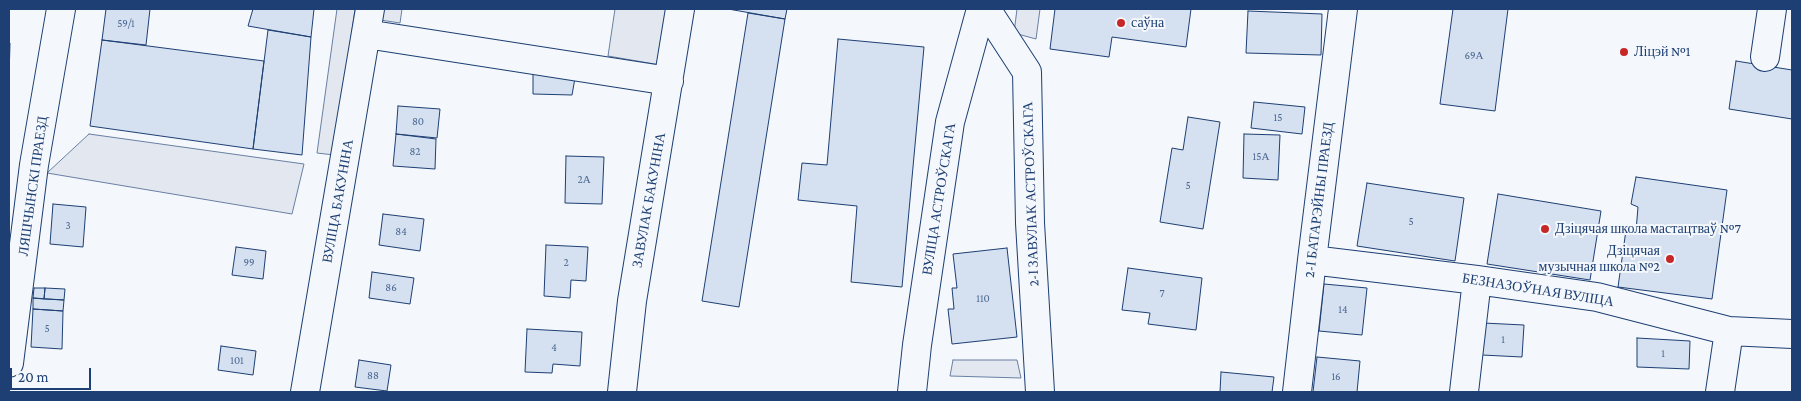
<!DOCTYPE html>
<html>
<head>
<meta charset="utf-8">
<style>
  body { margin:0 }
  #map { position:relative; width:1801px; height:401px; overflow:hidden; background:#f4f7fb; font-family:"Crimson Pro",serif }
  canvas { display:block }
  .frame { position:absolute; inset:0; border:10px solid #1d3f73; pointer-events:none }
  .scale { position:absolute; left:10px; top:368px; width:81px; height:22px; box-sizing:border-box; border:2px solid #1d3f73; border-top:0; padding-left:6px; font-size:15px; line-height:18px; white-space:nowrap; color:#1d3f73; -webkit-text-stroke:4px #f4f7fb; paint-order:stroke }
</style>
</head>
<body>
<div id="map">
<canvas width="1801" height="401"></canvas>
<div class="frame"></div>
<div class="scale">20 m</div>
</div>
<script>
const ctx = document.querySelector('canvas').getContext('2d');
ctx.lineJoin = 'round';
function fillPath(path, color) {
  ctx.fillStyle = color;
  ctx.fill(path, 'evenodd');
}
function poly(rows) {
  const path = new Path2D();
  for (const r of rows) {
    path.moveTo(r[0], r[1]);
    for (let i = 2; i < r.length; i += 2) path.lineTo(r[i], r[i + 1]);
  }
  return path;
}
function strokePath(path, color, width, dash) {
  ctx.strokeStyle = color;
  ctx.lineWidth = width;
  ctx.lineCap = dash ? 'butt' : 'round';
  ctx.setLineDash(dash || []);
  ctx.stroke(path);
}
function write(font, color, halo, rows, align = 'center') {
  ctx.font = font + ' "Crimson Pro",serif';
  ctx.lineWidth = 4;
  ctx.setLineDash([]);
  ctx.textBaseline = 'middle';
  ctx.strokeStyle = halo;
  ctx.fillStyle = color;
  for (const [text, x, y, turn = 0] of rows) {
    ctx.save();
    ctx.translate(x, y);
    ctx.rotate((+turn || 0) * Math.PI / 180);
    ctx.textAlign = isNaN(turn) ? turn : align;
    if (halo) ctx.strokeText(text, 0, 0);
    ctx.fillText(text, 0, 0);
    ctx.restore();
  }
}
const parking = poly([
  [337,9,355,9,334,155,317,153,337,9],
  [375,9,402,9,400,23,374,19,375,9],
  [615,9,674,9,666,66,608,56,615,9],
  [1017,9,1040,9,1036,39,1014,33,1017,9],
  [89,134,304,164,292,214,47,173,89,134],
  [953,360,1017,360,1021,378,950,376,953,360]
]);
fillPath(parking, '#e3e8f0');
strokePath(parking, '#687fa3', 1);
const building = poly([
  [106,9,150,9,146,45,102,40,106,9],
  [253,9,314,9,311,37,248,26,253,9],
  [728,9,787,9,785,19,728,9],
  [1055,9,1191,9,1186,47,1112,37,1109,57,1050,49,1055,9],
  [1453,9,1508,9,1495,111,1440,104,1453,9],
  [1248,11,1322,14,1321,55,1246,53,1248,11],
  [748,13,785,19,739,307,702,301,748,13],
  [268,30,311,37,302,155,253,149,268,30],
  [838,39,924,47,902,287,851,282,857,206,798,200,802,163,827,165,838,39],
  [102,40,264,61,253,149,90,126,102,40],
  [9,43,10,43,9,78,9,43],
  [1736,61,1792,70,1792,119,1729,109,1736,61],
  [533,74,575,78,572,95,533,94,533,74],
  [1254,102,1305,107,1302,134,1251,128,1254,102],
  [398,106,440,109,437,138,396,134,398,106],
  [1188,117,1220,122,1203,229,1160,222,1172,148,1183,150,1188,117],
  [396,134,436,139,435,169,393,166,396,134],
  [1244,134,1280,135,1278,180,1243,178,1244,134],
  [566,156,604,157,602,204,565,203,566,156],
  [1636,177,1727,190,1712,299,1618,287,1626,230,1636,231,1638,207,1631,204,1636,177],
  [1367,183,1464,198,1455,261,1357,246,1367,183],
  [1498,194,1601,211,1590,280,1487,264,1498,194],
  [53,204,86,207,83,247,50,244,53,204],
  [383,214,424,219,420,251,379,245,383,214],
  [546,245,588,247,586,281,571,280,570,298,544,296,546,245],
  [236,247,266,251,263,279,232,275,236,247],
  [1007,248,1017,337,952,344,948,309,954,309,952,288,957,288,953,254,1007,248],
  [1128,268,1202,278,1196,330,1148,324,1150,313,1122,310,1128,268],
  [372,272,414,278,410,304,369,298,372,272],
  [1324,284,1367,288,1362,335,1319,331,1324,284],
  [34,288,45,288,44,299,33,298,34,288],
  [45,288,65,289,64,300,44,299,45,288],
  [33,298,64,300,63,311,33,309,33,298],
  [33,309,63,311,62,349,31,347,33,309],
  [1483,323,1524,325,1522,357,1482,355,1483,323],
  [527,329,582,332,580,366,553,364,552,373,525,372,527,329],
  [1637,338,1690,341,1689,369,1637,367,1637,338],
  [221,346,256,351,253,375,218,370,221,346],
  [1317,357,1360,361,1357,392,1313,392,1317,357],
  [359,360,391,365,387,391,355,387,359,360],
  [1221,372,1274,377,1272,392,1220,392,1221,372]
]);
fillPath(building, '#d5e0f0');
strokePath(building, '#1d3f73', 1);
const minor = poly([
  [986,9,1027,72,1030,223,1040,392],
  [366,34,669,81],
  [1765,57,1772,9],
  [1312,260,1477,280,1597,297,1729,331,1792,334],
  [9,363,34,165,61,9],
  [305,392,370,9],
  [622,392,632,301,680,9],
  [912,392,917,345,950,122,981,9],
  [1297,392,1312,260,1343,9],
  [1464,392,1477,280],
  [1720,392,1729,331]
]);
strokePath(minor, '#1d3f73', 30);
strokePath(minor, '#f4f7fb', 28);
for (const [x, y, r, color] of [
  [1121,23,5,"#c62828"],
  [1624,52,5,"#c62828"],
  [1545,229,5,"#c62828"],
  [1670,259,5,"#c62828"]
]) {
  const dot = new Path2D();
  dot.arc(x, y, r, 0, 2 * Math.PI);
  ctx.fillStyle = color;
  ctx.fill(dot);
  strokePath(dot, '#f4f7fb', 2);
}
write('11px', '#4b6792', null, [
  ["59/1",126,24],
  ["69А",1474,56],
  ["15",1278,118],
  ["80",418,122],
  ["82",415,152],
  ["15А",1261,157],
  ["2А",584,180],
  ["5",1188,186],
  ["5",1411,222],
  ["3",68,226],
  ["84",401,232],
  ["99",249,263],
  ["2",566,263],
  ["86",391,288],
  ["7",1162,294],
  ["110",983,299],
  ["14",1343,310],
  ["5",47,329],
  ["1",1503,340],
  ["4",554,348],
  ["1",1663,354],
  ["101",237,361],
  ["88",373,376],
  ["16",1336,377]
]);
write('14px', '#1d3f73', '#f4f7fb', [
  ["саўна",1131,23],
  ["Ліцэй №1",1634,52],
  ["Дзіцячая школа мастацтваў №7",1555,229],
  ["Дзіцячая",1660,251,"right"],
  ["музычная школа №2",1660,267,"right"]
], 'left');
write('14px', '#1d3f73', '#f4f7fb', [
  ["ЛЯШЧЫНСКІ ПРАЕЗД",33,186,-82],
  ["2-І ЗАВУЛАК АСТРОЎСКАГА",1031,194,-92],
  ["ВУЛІЦА АСТРОЎСКАГА",939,199,-81],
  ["ЗАВУЛАК БАКУНІНА",649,200,-80],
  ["2-І БАТАРЭЙНЫ ПРАЕЗД",1319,200,-83],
  ["ВУЛІЦА БАКУНІНА",338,201,-80],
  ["БЕЗНАЗОЎНАЯ ВУЛІЦА",1538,290,9]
]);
</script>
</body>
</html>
